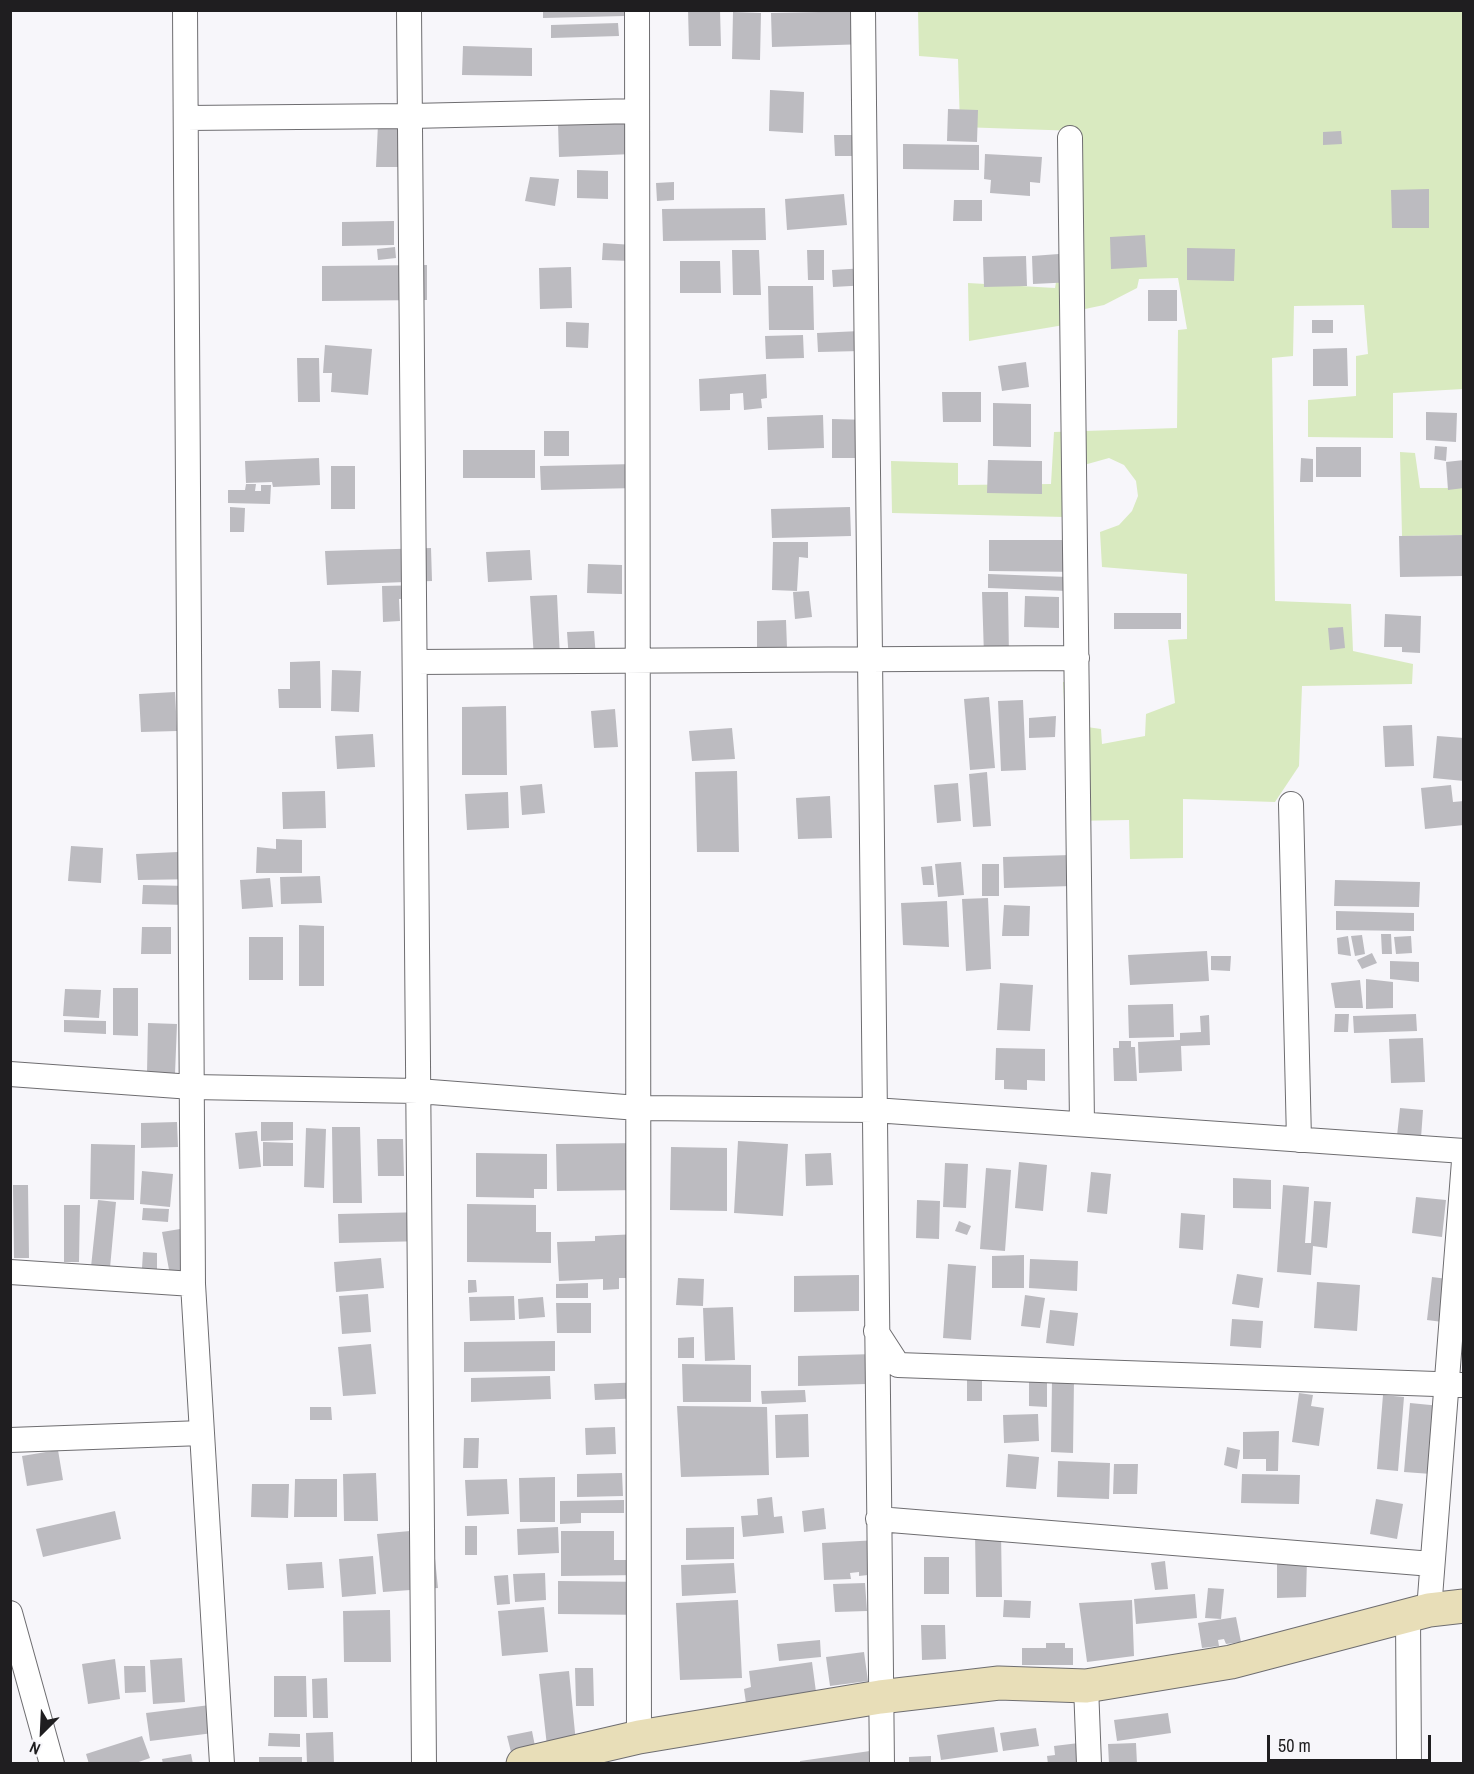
<!DOCTYPE html>
<html>
<head>
<meta charset="utf-8">
<style>
  body { margin:0 }
  #map { position:relative; width:1474px; height:1774px; overflow:hidden; background:#f7f6fa; font-family:"Archivo Narrow",sans-serif }
  canvas { display:block }
  .frame { position:absolute; inset:0; border:12px solid #1f1e20; pointer-events:none }
  .north { position:absolute; left:12px; top:1702px; width:60px; height:60px; -webkit-text-stroke:4px #f7f6fa; paint-order:stroke; rotate:204deg; font-size:16px; font-weight:700; line-height:24px; text-align:center; color:#1f1e20 }
  .north::after { content:''; display:block; margin:auto; width:21px; height:27px; background:#1f1e20; clip-path:polygon(50% 0,100% 100%,50% 72%,0 100%) }
  .scale { position:absolute; left:1267px; top:1735px; width:164px; height:27px; box-sizing:border-box; border:3px solid #1f1e20; border-top:0; padding-left:8px; font-size:18px; line-height:21px; white-space:nowrap; color:#1f1e20; -webkit-text-stroke:4px #f7f6fa; paint-order:stroke }
</style>
</head>
<body>
<div id="map">
<canvas width="1474" height="1774"></canvas>
<div class="frame"></div>
<div class="north">N</div>
<div class="scale">50 m</div>
</div>
<script>
const ctx = document.querySelector('canvas').getContext('2d');
ctx.lineJoin = 'round';
function fillPath(path, color) {
  ctx.fillStyle = color;
  ctx.fill(path, 'evenodd');
}
function poly(rows) {
  const path = new Path2D();
  for (const r of rows) {
    path.moveTo(r[0], r[1]);
    for (let i = 2; i < r.length; i += 2) path.lineTo(r[i], r[i + 1]);
  }
  return path;
}
function strokePath(path, color, width, dash) {
  ctx.strokeStyle = color;
  ctx.lineWidth = width;
  ctx.lineCap = dash ? 'butt' : 'round';
  ctx.setLineDash(dash || []);
  ctx.stroke(path);
}
fillPath(poly([
  [918,11,1463,11,1463,389,1393,393,1393,438,1308,437,1308,400,1356,396,1356,356,1368,354,1364,305,1294,306,1293,356,1272,358,1275,601,1351,604,1353,651,1413,664,1412,684,1302,686,1299,766,1275,802,1183,799,1183,858,1130,859,1129,820,1070,821,1063,682,1083,681,1087,727,1101,729,1102,744,1145,736,1146,714,1175,703,1168,640,1187,639,1187,574,1102,567,1100,532,1119,525,1132,511,1138,496,1136,481,1124,465,1109,458,1066,470,1065,517,892,513,891,461,958,463,958,485,1051,484,1054,432,1177,428,1178,330,1187,329,1178,278,1139,279,1137,288,1104,305,1066,313,1064,325,969,341,968,283,1055,288,1079,146,1078,131,960,127,958,59,919,56],
  [1400,452,1415,453,1420,488,1463,488,1463,535,1402,536]
]), '#d9eac0');
fillPath(poly([
  [543,10,624,10,625,16,543,18],
  [688,10,720,10,721,46,689,46],
  [867,11,868,44,772,47,771,13],
  [733,12,761,13,760,60,732,59],
  [618,23,619,36,551,38,551,25],
  [463,46,532,48,532,76,462,75],
  [770,90,804,92,803,133,769,131],
  [948,109,978,110,977,142,947,141],
  [632,120,633,154,559,157,558,123],
  [378,124,406,125,405,167,376,167],
  [1341,131,1342,144,1323,145,1323,132],
  [834,135,863,135,864,156,835,156],
  [903,144,979,145,979,170,903,169],
  [985,154,1042,157,1040,183,1030,182,1030,196,990,193,991,180,984,179],
  [577,170,608,171,608,199,577,198],
  [530,177,559,179,555,206,525,201],
  [674,182,674,200,657,201,656,183],
  [1429,189,1429,228,1392,228,1391,190],
  [844,194,847,225,787,230,785,199],
  [954,200,982,200,982,221,953,221],
  [765,208,766,240,663,241,662,209],
  [394,221,394,245,342,246,342,222],
  [1145,235,1147,267,1111,269,1110,237],
  [603,243,633,245,632,261,602,260],
  [395,247,396,258,378,260,377,249],
  [1187,248,1235,249,1234,281,1187,280],
  [732,250,759,250,761,295,733,295],
  [807,250,824,250,824,280,808,280],
  [1072,253,1074,282,1033,284,1032,256],
  [1026,256,1027,286,984,287,983,257],
  [680,261,720,261,721,293,680,293],
  [427,265,427,300,322,301,322,266],
  [571,267,572,308,540,309,539,268],
  [867,268,869,285,833,287,832,270],
  [768,286,813,286,814,330,769,330],
  [1148,290,1177,290,1177,321,1148,321],
  [1312,320,1333,320,1333,333,1312,333],
  [566,322,589,323,588,348,566,347],
  [860,331,861,351,818,352,817,333],
  [803,335,804,358,766,359,765,336],
  [325,345,372,349,368,395,331,392,332,373,323,373],
  [1347,348,1348,386,1313,386,1313,349],
  [297,358,319,358,320,402,298,402],
  [1026,362,1029,387,1002,391,998,366],
  [766,374,767,398,761,399,762,408,744,410,743,393,730,394,730,410,700,411,699,379],
  [942,392,981,392,981,422,943,422],
  [993,403,1031,404,1031,447,993,446],
  [1426,412,1457,413,1456,442,1426,440],
  [823,415,824,448,768,450,767,417],
  [832,419,871,420,871,458,832,458],
  [544,431,569,431,569,456,544,456],
  [1435,446,1447,447,1446,461,1434,459],
  [1316,447,1361,447,1361,477,1316,477],
  [463,450,535,450,535,478,463,478],
  [319,458,320,485,273,487,272,482,246,483,245,461],
  [1301,458,1313,459,1313,482,1300,482],
  [988,460,1042,461,1042,494,987,493],
  [1464,460,1464,488,1448,490,1446,462],
  [636,464,637,488,541,490,540,466],
  [331,466,355,466,355,509,331,509],
  [246,484,256,484,255,491,261,491,261,485,271,485,270,504,228,503,228,490,245,490],
  [230,507,245,508,244,532,230,532],
  [850,507,851,536,772,538,771,509],
  [1464,535,1464,576,1400,577,1399,536],
  [989,540,1085,540,1084,572,989,571],
  [773,542,808,542,808,558,799,557,797,591,772,590],
  [431,548,432,581,327,585,325,551],
  [530,550,532,580,488,582,486,552],
  [588,564,622,565,622,594,587,593],
  [988,574,1068,577,1068,591,988,588],
  [425,585,426,598,399,599,400,621,383,622,382,586],
  [809,591,812,617,795,619,793,592],
  [982,592,1008,592,1009,657,984,656],
  [557,595,560,658,534,659,530,596],
  [1025,596,1059,597,1059,628,1024,627],
  [1114,613,1181,613,1181,629,1114,629],
  [1385,614,1421,616,1420,653,1402,652,1402,647,1384,647],
  [786,620,787,648,757,649,757,621],
  [1343,627,1345,648,1330,650,1328,628],
  [594,631,596,658,569,660,567,632],
  [320,661,321,708,279,708,278,689,290,689,290,662],
  [332,670,361,671,359,712,331,711],
  [175,692,177,731,141,732,139,694],
  [989,697,995,768,970,770,964,699],
  [1023,700,1026,770,1001,771,998,701],
  [506,706,507,775,462,775,462,707],
  [615,709,618,747,594,748,591,711],
  [1056,716,1055,737,1029,738,1029,718],
  [1412,725,1414,766,1385,767,1383,726],
  [732,728,735,759,692,761,689,731],
  [373,734,375,767,337,769,335,736],
  [1437,736,1464,738,1464,781,1433,778],
  [737,771,739,852,697,852,695,772],
  [987,772,991,826,973,827,969,774],
  [958,783,961,821,937,823,934,785],
  [542,784,545,813,522,815,520,786],
  [1451,785,1453,802,1464,801,1464,825,1425,829,1421,788],
  [325,791,326,828,283,829,282,792],
  [508,792,509,828,467,830,465,794],
  [830,796,832,838,798,839,796,798],
  [276,839,302,840,302,873,256,873,257,847,276,849],
  [71,846,103,848,101,883,68,881],
  [199,851,199,879,138,880,136,854],
  [1071,855,1072,886,1004,888,1003,857],
  [961,862,964,895,938,897,935,864],
  [982,864,999,864,999,896,982,896],
  [932,866,934,885,923,885,921,867],
  [320,876,322,903,281,904,280,877],
  [270,878,273,907,242,909,240,880],
  [1335,880,1420,882,1419,907,1334,906],
  [143,885,188,886,187,905,142,904],
  [988,898,991,969,966,971,962,899],
  [947,901,949,947,903,945,901,903],
  [1004,905,1030,906,1029,936,1002,936],
  [1336,911,1414,913,1414,931,1336,930],
  [299,925,324,926,324,986,299,986],
  [142,927,171,927,171,954,141,954],
  [1381,934,1391,934,1392,954,1382,954],
  [1362,935,1365,954,1355,956,1351,936],
  [1348,936,1351,956,1338,954,1337,938],
  [1411,936,1412,953,1396,954,1394,937],
  [249,937,283,937,283,980,249,980],
  [1207,951,1209,981,1130,985,1128,955],
  [1372,953,1377,963,1362,969,1357,960],
  [1211,956,1231,956,1230,971,1211,970],
  [1390,961,1419,962,1419,982,1390,979],
  [1366,979,1393,982,1393,1008,1366,1009],
  [1360,980,1363,1008,1335,1008,1331,983],
  [1000,983,1033,985,1030,1031,997,1030],
  [113,988,138,988,138,1036,113,1035],
  [65,989,101,990,99,1018,63,1016],
  [1173,1004,1174,1037,1129,1038,1128,1005],
  [1335,1014,1349,1014,1348,1032,1334,1032],
  [1416,1014,1417,1031,1354,1033,1353,1016],
  [1209,1015,1210,1045,1181,1046,1182,1071,1139,1073,1138,1042,1180,1040,1180,1033,1201,1032,1200,1016],
  [64,1020,106,1021,106,1034,64,1032],
  [148,1023,177,1024,175,1074,147,1073],
  [1423,1038,1425,1082,1391,1083,1389,1039],
  [1119,1041,1131,1041,1131,1047,1135,1047,1137,1081,1114,1081,1113,1048,1119,1048],
  [996,1048,1045,1049,1045,1081,1027,1080,1027,1090,1004,1089,1004,1080,995,1080],
  [1400,1108,1423,1110,1421,1138,1397,1136],
  [177,1122,178,1147,141,1148,141,1123],
  [261,1122,293,1122,293,1140,261,1141],
  [332,1127,360,1127,362,1203,333,1203],
  [306,1128,326,1129,324,1188,304,1187],
  [257,1131,261,1167,239,1169,235,1133],
  [377,1139,403,1139,404,1176,378,1176],
  [738,1141,788,1144,783,1216,734,1213],
  [263,1142,293,1143,293,1166,263,1166],
  [642,1143,643,1190,557,1191,556,1144],
  [91,1144,135,1145,134,1200,90,1199],
  [671,1147,727,1148,727,1211,670,1210],
  [476,1153,547,1154,547,1189,534,1189,534,1198,476,1197],
  [831,1153,833,1185,806,1186,805,1154],
  [1019,1162,1047,1165,1043,1211,1015,1208],
  [945,1163,968,1164,966,1208,943,1207],
  [986,1168,1011,1170,1005,1251,980,1249],
  [142,1171,173,1174,170,1207,140,1204],
  [1091,1172,1111,1174,1107,1214,1087,1212],
  [1233,1178,1271,1180,1271,1209,1233,1208],
  [13,1185,28,1185,29,1258,14,1258],
  [1283,1185,1309,1187,1305,1243,1311,1243,1314,1201,1331,1202,1327,1248,1313,1246,1311,1275,1277,1272],
  [1416,1197,1446,1200,1442,1237,1412,1233],
  [98,1200,116,1202,110,1268,91,1267],
  [917,1200,940,1201,939,1239,916,1238],
  [467,1204,536,1205,536,1232,551,1232,551,1263,467,1262],
  [64,1205,80,1205,79,1262,64,1262],
  [143,1208,169,1209,168,1222,142,1220],
  [427,1212,427,1241,339,1243,338,1214],
  [1181,1213,1205,1215,1203,1250,1179,1248],
  [959,1221,971,1226,967,1235,955,1231],
  [192,1227,199,1270,170,1275,162,1232],
  [638,1234,629,1278,619,1278,619,1289,603,1290,603,1279,559,1281,557,1242,595,1241,595,1236],
  [143,1252,157,1253,157,1269,142,1268],
  [1024,1255,1024,1288,992,1288,992,1256],
  [381,1258,384,1288,336,1292,334,1262],
  [1030,1259,1078,1261,1077,1291,1029,1288],
  [948,1264,976,1266,971,1340,943,1338],
  [1237,1274,1263,1278,1259,1308,1232,1304],
  [859,1275,859,1311,794,1312,794,1276],
  [1432,1277,1463,1281,1458,1324,1427,1320],
  [678,1278,704,1279,703,1306,676,1305],
  [468,1280,476,1280,477,1292,468,1293],
  [1317,1282,1360,1285,1357,1331,1314,1328],
  [588,1283,588,1298,556,1298,556,1284],
  [368,1294,371,1332,342,1334,339,1296],
  [1025,1295,1045,1298,1040,1328,1021,1326],
  [514,1296,515,1320,470,1321,469,1297],
  [543,1297,545,1317,519,1319,518,1299],
  [556,1303,591,1303,591,1333,557,1333],
  [733,1307,735,1360,705,1361,703,1308],
  [1050,1310,1078,1313,1074,1346,1046,1343],
  [1232,1319,1263,1321,1261,1348,1230,1346],
  [694,1337,694,1358,678,1358,678,1338],
  [555,1341,555,1371,464,1372,464,1342],
  [371,1344,376,1394,343,1396,338,1347],
  [876,1354,866,1376,866,1384,798,1386,798,1356],
  [682,1364,751,1365,751,1402,683,1402],
  [967,1374,982,1374,982,1401,967,1401],
  [550,1376,551,1399,471,1402,471,1378],
  [1052,1379,1074,1379,1073,1453,1051,1452],
  [1029,1380,1047,1380,1047,1407,1029,1406],
  [645,1382,645,1398,595,1400,594,1384],
  [805,1390,806,1402,762,1404,761,1391],
  [1299,1393,1313,1395,1311,1406,1324,1408,1319,1446,1292,1442],
  [1383,1395,1404,1397,1398,1471,1377,1469],
  [1410,1403,1451,1407,1445,1475,1404,1472],
  [677,1406,767,1407,769,1475,681,1477],
  [310,1407,331,1407,332,1420,310,1420],
  [808,1414,809,1457,776,1458,775,1415],
  [1038,1414,1039,1441,1004,1443,1003,1415],
  [615,1427,616,1454,586,1455,585,1428],
  [1279,1431,1278,1471,1266,1471,1266,1459,1243,1459,1243,1432],
  [464,1438,479,1438,478,1468,463,1468],
  [1227,1447,1240,1450,1237,1469,1224,1465],
  [58,1450,63,1480,27,1486,22,1456],
  [1008,1454,1039,1457,1036,1489,1006,1487],
  [1058,1461,1110,1463,1109,1499,1057,1497],
  [1114,1464,1138,1464,1137,1494,1113,1494],
  [376,1473,378,1521,344,1521,343,1474],
  [622,1473,623,1496,577,1497,577,1474],
  [1242,1474,1300,1475,1299,1504,1241,1503],
  [555,1477,555,1522,520,1522,519,1478],
  [295,1479,337,1479,337,1517,294,1517],
  [507,1479,509,1514,467,1516,465,1480],
  [252,1484,289,1484,288,1518,251,1517],
  [772,1497,774,1517,782,1516,784,1533,743,1537,741,1516,758,1515,757,1499],
  [1376,1499,1403,1504,1397,1539,1370,1534],
  [624,1500,624,1513,581,1513,581,1523,560,1524,560,1501],
  [824,1508,826,1529,804,1532,802,1511],
  [115,1511,121,1539,43,1557,36,1529],
  [465,1526,477,1526,477,1555,465,1555],
  [558,1527,559,1553,518,1555,517,1529],
  [734,1527,734,1559,686,1560,686,1528],
  [432,1529,438,1588,383,1592,377,1534],
  [561,1531,614,1531,614,1560,641,1560,641,1575,561,1576],
  [975,1532,1001,1532,1002,1597,976,1597],
  [879,1540,880,1556,867,1557,868,1575,859,1576,859,1572,850,1573,851,1579,824,1580,822,1543],
  [373,1556,376,1594,342,1597,339,1559],
  [924,1557,949,1557,949,1594,924,1594],
  [1277,1559,1307,1559,1306,1597,1277,1598],
  [1165,1561,1168,1589,1155,1590,1151,1563],
  [322,1562,324,1588,288,1590,286,1564],
  [734,1563,736,1593,682,1596,681,1565],
  [545,1573,546,1600,515,1602,513,1574],
  [508,1575,510,1604,497,1605,494,1576],
  [558,1581,650,1582,650,1615,558,1614],
  [865,1583,867,1611,835,1612,833,1584],
  [1208,1588,1224,1589,1221,1619,1205,1618],
  [1195,1594,1197,1618,1136,1624,1134,1599],
  [738,1600,742,1678,680,1680,676,1603],
  [1004,1600,1031,1601,1030,1618,1003,1617],
  [1132,1600,1134,1656,1087,1662,1079,1603],
  [544,1607,548,1652,502,1656,498,1611],
  [390,1610,391,1662,344,1662,343,1611],
  [1236,1617,1241,1642,1226,1644,1224,1639,1218,1640,1219,1646,1202,1648,1198,1623],
  [921,1625,945,1625,946,1659,922,1660],
  [820,1640,821,1657,779,1661,777,1644],
  [1046,1643,1065,1643,1065,1648,1073,1648,1073,1665,1022,1665,1022,1648,1046,1648],
  [864,1652,868,1681,830,1686,826,1657],
  [182,1658,185,1702,153,1704,150,1660],
  [115,1659,120,1699,88,1704,82,1664],
  [812,1662,818,1707,748,1717,744,1689,751,1687,749,1671],
  [124,1666,145,1666,146,1692,125,1693],
  [575,1668,593,1668,594,1706,576,1706],
  [569,1671,576,1743,547,1746,539,1674],
  [274,1676,306,1676,307,1717,274,1717],
  [327,1678,328,1718,313,1718,312,1679],
  [218,1704,221,1732,150,1741,146,1713],
  [1168,1713,1171,1733,1117,1741,1114,1720],
  [994,1727,998,1752,941,1760,937,1735],
  [1036,1728,1039,1746,1003,1751,1000,1733],
  [532,1731,536,1751,512,1756,507,1736],
  [333,1732,334,1764,307,1764,306,1733],
  [269,1733,300,1734,300,1747,268,1746],
  [142,1736,150,1758,133,1764,89,1764,86,1754],
  [1079,1743,1082,1764,1048,1764,1047,1756,1055,1755,1054,1746],
  [1136,1743,1137,1764,1109,1764,1108,1744],
  [877,1750,879,1764,800,1764,800,1761],
  [191,1754,193,1764,163,1764,162,1759],
  [931,1756,931,1764,909,1764,909,1757],
  [259,1757,302,1757,302,1764,259,1764]
]), '#bcbbc0');
const street = poly([
  [185,10,193,1284,222,1764],
  [409,10,424,1764],
  [637,10,639,1737],
  [863,10,882,1764],
  [186,118,410,116,637,111],
  [1070,138,1082,1124],
  [415,662,1077,658],
  [1291,804,1299,1140],
  [10,1074,192,1087,418,1091,638,1108,874,1110,1464,1151],
  [10,1272,193,1284],
  [876,1331,898,1365,1464,1385],
  [10,1440,202,1433],
  [878,1519,1432,1564],
  [1429,1610,1464,1161],
  [10,1613,52,1764],
  [1408,1617,1409,1764],
  [1086,1686,1089,1764]
]);
const secondary = poly([
  [523,1764,639,1737,880,1697,999,1683,1086,1686,1231,1662,1429,1610,1464,1606]
]);
strokePath(street, '#6e6d70', 26);
strokePath(secondary, '#6e6d70', 35);
strokePath(street, '#fff', 24);
strokePath(secondary, '#e8deb8', 33);
</script>
</body>
</html>
